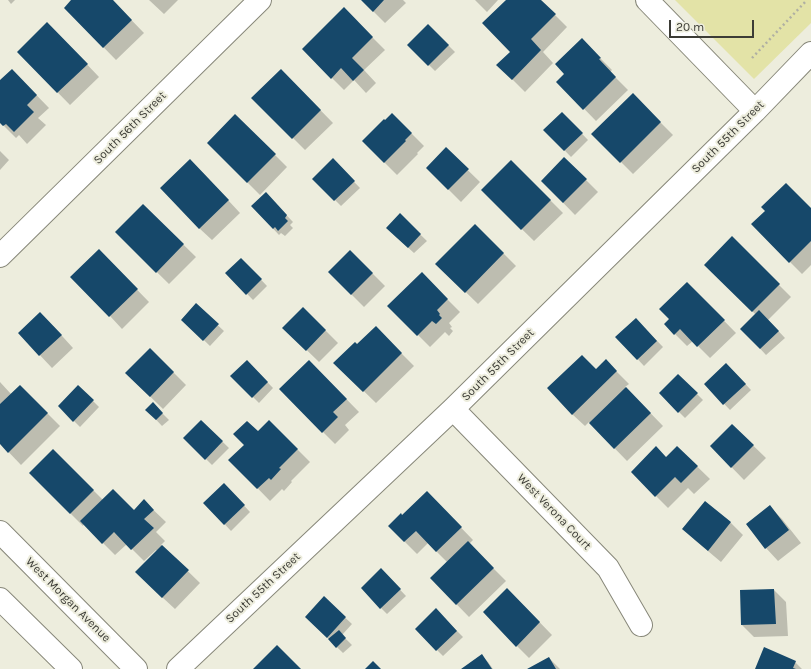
<!DOCTYPE html>
<html>
<head>
<meta charset="utf-8">
<style>
  body { margin:0 }
  #map { position:relative; width:811px; height:669px; overflow:hidden; background:#ededdd; font-family:Karla,sans-serif }
  canvas { display:block }
  .scale { position:absolute; left:669px; top:20px; width:85px; height:18px; box-sizing:border-box; border:2px solid #3c3c36; border-top:0; padding-left:5px; font-size:12px; line-height:14px; white-space:nowrap; color:#3c3c36; -webkit-text-stroke:3px #ededdd; paint-order:stroke }
</style>
</head>
<body>
<div id="map">
<canvas width="811" height="669"></canvas>
<div class="scale">20 m</div>
</div>
<script>
const ctx = document.querySelector('canvas').getContext('2d');
ctx.lineJoin = 'round';
function fillPath(path, color) {
  ctx.fillStyle = color;
  ctx.fill(path, 'evenodd');
}
function poly(rows) {
  const path = new Path2D();
  for (const r of rows) {
    path.moveTo(r[0], r[1]);
    for (let i = 2; i < r.length; i += 2) path.lineTo(r[i], r[i + 1]);
  }
  return path;
}
function strokePath(path, color, width, dash) {
  ctx.strokeStyle = color;
  ctx.lineWidth = width;
  ctx.lineCap = dash ? 'butt' : 'round';
  ctx.setLineDash(dash || []);
  ctx.stroke(path);
}
function write(font, color, halo, rows, align = 'center') {
  ctx.font = font + ' Karla,sans-serif';
  ctx.lineWidth = 4;
  ctx.setLineDash([]);
  ctx.textBaseline = 'middle';
  ctx.strokeStyle = halo;
  ctx.fillStyle = color;
  for (const [text, x, y, turn = 0] of rows) {
    ctx.save();
    ctx.translate(x, y);
    ctx.rotate((+turn || 0) * Math.PI / 180);
    ctx.textAlign = isNaN(turn) ? turn : align;
    if (halo) ctx.strokeText(text, 0, 0);
    ctx.fillText(text, 0, 0);
    ctx.restore();
  }
}
fillPath(poly([
  [675,0,811,0,811,23,754,79]
]), '#e3e3a7');
fillPath(poly([
  [8,0,15,0,11,4],
  [73,0,112,0,144,33,116,60,65,8],
  [149,0,178,0,164,14],
  [362,0,403,0,406,3,385,23],
  [475,0,498,0,487,12],
  [507,0,540,0,567,27,543,52,553,63,525,92,498,65,511,52],
  [344,9,385,50,364,70,376,83,366,93,354,80,344,90,303,49],
  [428,25,455,52,435,71,409,45],
  [60,36,99,77,70,105,18,52],
  [582,40,612,70,610,72,628,90,596,121,558,82,566,74],
  [12,70,49,108,38,118,46,125,27,144,19,135,16,138,0,122,0,81],
  [281,70,333,123,305,150,253,98],
  [633,95,673,135,633,174,593,134],
  [562,113,588,140,571,157,545,130],
  [392,114,424,146,417,153,418,154,397,175,363,141],
  [235,115,287,167,260,195,208,143],
  [446,149,480,182,461,202,427,168],
  [0,151,9,160,0,170],
  [564,158,598,192,575,215,542,181],
  [333,160,360,188,341,206,314,179],
  [511,161,563,213,534,241,482,190],
  [202,172,240,213,212,240,199,228],
  [272,200,293,222,290,225,293,228,285,236,281,233,279,235,252,206],
  [143,205,196,257,169,284,116,232],
  [811,210,811,265,802,274,752,224],
  [400,215,427,241,414,253,393,234],
  [475,225,516,266,478,304,437,264],
  [732,238,791,297,768,320,785,338,766,355,742,329,756,315,706,264],
  [350,251,385,286,364,307,329,272],
  [111,263,149,302,122,329,110,316],
  [247,265,267,286,253,300,227,273],
  [422,274,460,312,449,323,452,327,450,328,453,331,449,336,445,332,430,347,389,306],
  [687,283,736,333,710,358,693,341,687,346,665,324,671,319],
  [196,305,224,331,210,346,182,319],
  [303,308,338,343,319,362,284,328],
  [636,319,663,347,644,366,617,337],
  [53,326,73,348,52,368,19,333],
  [376,328,414,366,376,403,335,363,357,346],
  [150,349,186,385,163,409,126,373],
  [247,361,273,388,259,403,232,376],
  [309,361,359,412,345,425,349,430,335,444,280,389],
  [606,361,629,384,625,387,663,426,627,461,589,422,585,426,572,414,596,371],
  [732,370,751,390,730,410,705,384],
  [678,375,703,400,685,418,660,393],
  [0,382,11,394,20,386,60,426,21,465,0,443],
  [78,386,99,407,80,427,59,406],
  [153,404,169,420,162,426,147,410],
  [201,421,229,448,212,465,185,438],
  [269,421,310,462,291,481,292,482,284,491,282,489,270,501,230,460],
  [732,425,766,458,744,480,711,446],
  [677,447,710,479,694,494,688,488,668,508,632,472,666,458],
  [53,450,103,500,134,511,144,501,166,522,156,532,165,541,161,545,200,583,175,609,149,585,157,551,156,550,144,561,127,544,115,555,84,524,83,526,30,473],
  [224,484,250,512,231,531,205,503],
  [705,502,731,523,743,535,721,562,696,541,683,529],
  [439,505,473,540,469,544,506,581,469,617,431,578,447,562,428,543,417,554,389,526],
  [770,507,782,519,801,543,778,561,766,548,747,525],
  [387,576,406,596,387,614,381,608],
  [774,590,786,602,788,636,754,637,742,625],
  [324,598,352,624,342,635,352,645,343,653,306,617],
  [520,602,552,635,529,658,517,646],
  [436,610,463,637,443,656,416,629],
  [482,656,488,662,493,669,463,669],
  [549,658,560,669,530,669],
  [795,662,802,669,756,669]
]), '#0003');
fillPath(poly([
  [71,0,113,0,132,20,103,48,64,8],
  [361,0,384,0,373,12],
  [506,0,541,0,556,14,531,39,541,50,512,80,496,65,510,52,482,23],
  [344,7,373,37,352,58,364,70,353,81,341,68,331,79,302,49],
  [47,22,88,64,57,93,17,52],
  [428,24,449,45,428,66,407,45],
  [582,38,601,58,599,59,616,77,583,110,556,82,564,74,555,64],
  [12,69,37,95,27,105,34,112,14,132,6,124,3,126,0,123,0,80],
  [281,69,321,110,292,139,251,98],
  [633,93,661,122,620,163,591,134],
  [562,112,583,133,564,151,543,130],
  [392,113,412,133,405,140,406,141,384,163,362,141,384,119,385,120],
  [235,114,276,154,247,183,207,143],
  [446,147,469,169,448,190,426,168],
  [564,157,587,179,563,203,541,181],
  [333,158,355,181,334,201,312,179],
  [190,159,229,200,199,229,160,188],
  [511,160,551,200,521,230,481,190],
  [786,183,811,208,811,241,789,263,751,224,765,211,761,207],
  [266,192,287,215,285,218,288,221,278,231,275,227,273,229,251,206],
  [143,204,184,244,156,273,115,232],
  [400,213,421,234,408,248,386,228],
  [475,224,504,253,465,293,435,264],
  [732,236,780,284,752,312,704,265],
  [99,249,138,289,109,317,70,277],
  [350,250,373,273,351,295,328,272],
  [241,258,262,279,246,295,225,273],
  [422,272,448,299,437,310,440,314,439,315,442,318,436,324,432,321,417,336,387,306],
  [687,282,725,320,697,347,680,329,674,335,664,324,669,319,659,309],
  [196,303,219,324,203,341,181,320],
  [303,307,326,330,306,351,282,328],
  [759,310,779,331,760,349,740,329],
  [40,312,62,335,39,356,18,333],
  [636,318,657,341,637,360,615,337],
  [376,326,402,353,363,392,333,363,355,342,357,344],
  [150,348,174,372,150,397,125,373],
  [582,355,596,369,606,359,617,371,572,415,547,388],
  [247,360,268,382,252,398,230,376],
  [309,360,347,399,333,412,338,417,322,433,279,389],
  [726,363,746,384,723,405,704,384],
  [678,374,698,393,678,413,659,393],
  [20,385,48,413,8,453,0,444,0,404],
  [78,385,94,400,73,422,58,406],
  [626,387,651,413,614,449,589,423],
  [153,402,163,413,156,420,145,410],
  [201,420,223,441,205,460,183,438],
  [269,420,298,449,279,468,281,469,271,480,269,478,257,489,228,460,244,445,233,434,247,421,258,431],
  [732,424,754,445,731,468,710,446],
  [656,446,666,457,677,446,698,466,681,483,675,477,655,497,631,472],
  [53,449,94,490,70,514,29,473],
  [224,483,245,505,224,525,203,503],
  [113,489,134,510,144,499,154,510,144,519,154,528,131,550,114,532,102,544,80,521],
  [427,491,462,527,436,552,416,531,404,542,388,526,401,513,402,515],
  [705,501,731,522,708,551,682,529],
  [770,505,789,530,765,549,746,524],
  [468,541,494,568,456,605,430,578],
  [162,545,189,570,162,598,135,572],
  [381,568,401,589,380,609,361,588],
  [507,588,540,622,516,647,483,612],
  [774,589,776,624,741,625,740,590],
  [324,596,346,617,327,638,305,617],
  [436,608,457,631,436,651,415,629],
  [339,630,346,638,336,648,328,639],
  [277,645,301,669,253,669],
  [764,647,796,661,793,668,796,669,755,669],
  [482,654,492,669,461,669],
  [549,657,556,669,527,669],
  [373,661,381,669,365,669]
]), '#16486a');
const minor = poly([
  [647,0,755,111],
  [0,256,260,0],
  [453,409,608,568,641,625],
  [0,532,136,669],
  [0,599,71,669],
  [178,669,453,409,755,111,811,53]
]);
strokePath(minor, '#878779', 24);
strokePath(poly([
  [752,58,807,0]
]), '#afafa3', 2.5, [2, 3]);
strokePath(minor, '#fff', 22);
write('12px', '#3c3c36', '#ededdd', [
  ["South 56th Street",130,128,-45],
  ["South 55th Street",728,137,-45],
  ["South 55th Street",498,365,-45],
  ["West Verona Court",554,512,46],
  ["South 55th Street",263,588,-43],
  ["West Morgan Avenue",68,600,45]
]);
</script>
</body>
</html>
